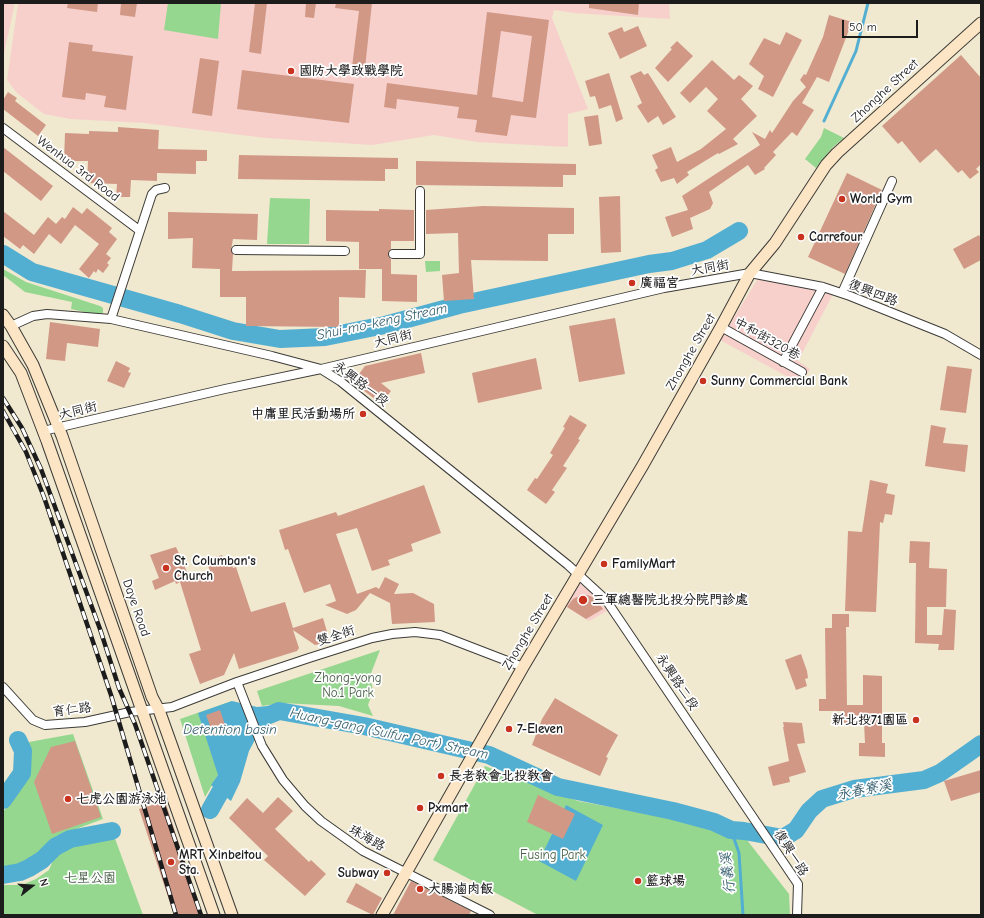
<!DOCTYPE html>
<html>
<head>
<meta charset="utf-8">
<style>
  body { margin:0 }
  #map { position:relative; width:984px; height:918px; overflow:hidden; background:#f0e8cf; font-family:"Comic Neue",sans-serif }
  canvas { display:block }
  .frame { position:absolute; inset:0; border:4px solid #1c1c1c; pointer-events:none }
  .north { position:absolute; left:12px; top:866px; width:40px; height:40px; -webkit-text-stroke:3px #fff; paint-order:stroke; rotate:73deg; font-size:11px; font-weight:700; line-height:16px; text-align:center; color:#1c1c1c }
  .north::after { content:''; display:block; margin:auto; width:14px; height:18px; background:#1c1c1c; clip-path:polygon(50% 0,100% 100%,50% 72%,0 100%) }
  .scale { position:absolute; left:842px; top:20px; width:76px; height:18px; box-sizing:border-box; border:2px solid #1c1c1c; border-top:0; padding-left:5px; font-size:12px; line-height:14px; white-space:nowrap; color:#1c1c1c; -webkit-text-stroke:3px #fff; paint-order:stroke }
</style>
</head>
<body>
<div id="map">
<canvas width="984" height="918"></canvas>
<div class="frame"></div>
<div class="north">N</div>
<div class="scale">50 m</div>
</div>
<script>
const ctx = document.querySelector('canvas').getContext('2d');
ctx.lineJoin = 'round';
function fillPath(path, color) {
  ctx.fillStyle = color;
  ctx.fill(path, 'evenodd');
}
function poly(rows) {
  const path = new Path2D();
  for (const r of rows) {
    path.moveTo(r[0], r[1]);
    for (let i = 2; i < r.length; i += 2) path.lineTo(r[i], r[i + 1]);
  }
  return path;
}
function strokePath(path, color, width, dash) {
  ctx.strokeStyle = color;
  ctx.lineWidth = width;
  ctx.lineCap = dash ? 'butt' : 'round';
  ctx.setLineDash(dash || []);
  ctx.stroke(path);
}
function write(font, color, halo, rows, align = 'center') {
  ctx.font = font + ' "Comic Neue","LXGW WenKai TC",sans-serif';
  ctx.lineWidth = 3.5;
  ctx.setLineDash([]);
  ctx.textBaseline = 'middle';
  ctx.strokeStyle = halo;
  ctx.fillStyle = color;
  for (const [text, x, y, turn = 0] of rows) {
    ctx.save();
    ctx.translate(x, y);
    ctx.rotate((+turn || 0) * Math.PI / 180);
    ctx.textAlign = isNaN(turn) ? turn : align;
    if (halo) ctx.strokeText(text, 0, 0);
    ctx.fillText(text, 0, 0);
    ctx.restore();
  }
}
fillPath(poly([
  [3,3,15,3,3,58],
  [18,3,669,3,670,19,574,13,554,10,552,18,588,109,568,114,568,147,477,142,434,135,372,145,266,138,144,123,70,119,44,114,17,93,7,80],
  [775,274,833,294,798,361,810,369,801,384,720,340,759,277],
  [578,582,595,596,607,611,589,621,564,605]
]), '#f7d0cc');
fillPath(poly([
  [168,3,221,3,218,39,164,30],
  [824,128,844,138,833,147,816,168,805,159,821,137],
  [270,198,310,199,309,244,267,244],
  [425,261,440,261,440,271,426,272],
  [3,269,26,282,100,306,103,308,103,313,98,315,71,309,72,302,25,292,3,275],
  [380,650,370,676,373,691,368,705,373,716,339,706,282,703,262,706,257,691],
  [232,701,218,775,205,797,180,719],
  [73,734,103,819,57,836,22,866,3,870,3,812,29,776,29,742],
  [485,766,578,801,740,831,789,894,790,915,538,915,433,860],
  [113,833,143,915,3,915,3,885,22,885,36,879,49,870,55,856,66,846]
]), '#95d78f');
fillPath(poly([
  [232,701,257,707,268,706,273,719,264,723,249,751,240,782,231,801,211,785,218,775,198,713],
  [566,805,603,825,576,881,539,861]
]), '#53afd1');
strokePath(poly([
  [824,121,856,51,868,3],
  [731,830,739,853,743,915]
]), '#53afd1', 3);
strokePath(poly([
  [3,254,32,272,180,314,233,331,280,339,325,337,385,325,459,305,649,264,672,261,707,250,739,231],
  [255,729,262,718,279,711,364,726,489,755,558,787,673,811,714,822,731,830,744,831,783,838,796,830,809,811,822,799,854,789,924,780,940,773,981,744],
  [3,800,22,773,23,751,18,740],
  [210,810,232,771],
  [3,875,20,872,29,868,42,860,55,847,70,839,112,831]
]), '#53afd1', 18);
fillPath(poly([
  [68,3,98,3,97,12,67,8],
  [121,3,137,3,135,17,120,15],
  [255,3,267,3,261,54,249,52],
  [306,3,316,3,314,18,305,17],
  [336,3,372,3,365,68,352,67,359,11,335,8],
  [589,3,639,3,638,15,589,8],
  [487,12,549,20,536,118,511,115,507,136,475,132,477,120,457,118,459,107,397,99,396,109,384,107,387,83,477,95],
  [501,31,532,36,523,102,492,97],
  [829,15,852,22,829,82,817,77,802,103,814,110,797,136,792,132,773,152,776,155,764,168,765,169,755,175,748,165,709,192,713,203,710,209,690,218,693,229,672,237,665,217,688,210,682,196,760,145,752,132,765,139,770,130,772,133,793,101,806,87,800,80,804,74,806,75,823,37],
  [638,26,647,46,620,59,608,33,622,27,624,32],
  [786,32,802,40,773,97,758,89,764,76,749,64,764,38,780,45],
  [677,41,693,56,668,82,655,68,672,49,670,48],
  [69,42,93,45,92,51,133,56,126,110,104,107,106,96,86,93,85,100,62,97],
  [961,55,981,78,981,164,976,169,979,172,970,179,962,170,958,173,936,149,920,163,902,141,898,144,882,126],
  [200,58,219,61,212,116,192,113],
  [712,60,734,80,739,75,753,86,741,99,757,116,733,139,738,144,719,154,718,153,687,172,689,175,677,184,674,178,661,182,655,170,658,168,652,155,671,147,677,162,701,149,726,129,707,111,718,99,706,87,690,103,680,93],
  [242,70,354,84,349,123,237,109],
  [641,71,644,75,648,73,676,117,663,125,658,116,648,123,637,106,642,103,630,76],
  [609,73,623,119,616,122,611,105,599,109,595,96,590,97,585,81],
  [8,92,17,98,15,101,46,125,38,136,3,109,3,100],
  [598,115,602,144,589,146,584,117],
  [118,127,159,130,158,149,207,150,207,161,196,161,196,174,157,173,157,181,131,180,130,197,116,197,117,184,87,183,88,161,64,161,65,133,89,134,89,131,118,132],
  [3,147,53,186,41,201,3,171],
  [239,155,398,158,398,169,385,169,385,181,238,179],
  [416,161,576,164,576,175,563,175,563,187,416,185],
  [847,173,882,190,845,274,808,257],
  [620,196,621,252,601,253,599,197],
  [483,206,574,208,574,234,548,234,548,261,471,260,474,299,444,301,442,275,459,273,458,233,426,234,426,210],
  [73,207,82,214,87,208,112,228,109,232,117,239,106,254,111,258,107,263,109,265,103,273,98,269,96,273,94,271,89,278,79,269,99,244,75,225,61,244,49,234,34,254,23,245,20,249,3,236,3,211,34,235,48,217,56,224,62,217,65,219],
  [379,209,414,210,414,241,391,241,391,249,388,254,391,259,391,274,417,275,417,302,382,301,382,269,359,269,359,242,326,241,326,210,379,211],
  [168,212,258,214,257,240,233,239,231,250,233,254,232,271,366,270,365,298,339,297,339,327,246,326,246,297,220,297,220,269,192,268,193,238,168,239],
  [979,235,981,239,981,260,964,269,953,249],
  [615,318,625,374,579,382,569,326],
  [50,322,100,329,98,347,67,343,65,361,46,359],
  [421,353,425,373,381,383,391,391,381,404,353,382,365,366],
  [536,358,542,389,478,403,472,373],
  [116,361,130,368,128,372,131,373,124,388,107,381],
  [947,366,972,369,966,413,940,410],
  [570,415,587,425,578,439,580,440,563,466,567,468,552,490,555,492,546,504,527,490,535,478,537,479,553,455,550,453,565,428,563,427],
  [931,425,946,428,943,443,968,445,965,472,925,466],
  [870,480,888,484,886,493,895,495,892,515,885,514,883,523,880,522,876,612,845,611,848,531,862,532],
  [424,485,441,533,411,544,413,551,388,560,390,565,372,571,357,528,336,534,357,594,376,587,379,589,385,577,399,584,394,594,413,593,434,604,435,622,392,624,390,603,370,593,356,610,347,614,325,605,336,601,330,584,304,593,288,549,285,550,279,530,336,512,338,516],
  [910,541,930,542,929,568,947,569,946,607,927,607,927,635,942,635,944,609,956,610,954,650,938,650,939,644,915,643,916,563,909,563],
  [176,547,191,581,211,574,206,560,222,555,224,562,230,560,233,568,236,567,251,612,285,602,293,628,323,618,330,642,315,645,293,630,299,648,297,651,239,669,234,653,224,675,200,684,189,654,201,650,180,582,176,584,175,581,155,590,152,581,159,578,150,555],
  [581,595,587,595,595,598,603,609,586,619,567,607,573,599],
  [832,614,849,614,849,627,846,627,847,705,863,705,863,675,882,676,882,743,885,743,885,757,859,756,859,743,865,743,864,723,844,723,844,711,819,711,819,699,826,699,825,628,832,628],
  [801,654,807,671,808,678,805,679,807,686,796,690,785,660],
  [555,698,618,735,606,757,608,758,600,776,532,745,542,719],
  [220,710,227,731,214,736,206,715],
  [783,722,802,723,805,743,797,744,806,772,789,777,790,782,773,786,768,767,789,761,783,727,784,727],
  [75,741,101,817,52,834,34,782,51,747],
  [981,770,981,792,951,801,944,781],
  [538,795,575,814,563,839,527,822],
  [278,797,293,811,275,829,309,862,311,860,326,874,305,896,264,860,268,856,229,818,247,798,263,813],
  [165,801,202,915,174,915,139,809],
  [411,881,471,911,469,915,393,915],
  [356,883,382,898,373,915,346,902]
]), '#d19886');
const street = poly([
  [3,128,139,230],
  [236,250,345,251],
  [393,254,420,254,420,191],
  [842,293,892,181],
  [111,319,152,194,156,190,165,188],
  [11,326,33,316,47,314,111,319,272,356,321,369,340,381,568,565,606,600,798,884,797,915],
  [721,327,802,372],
  [783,362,823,287],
  [43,431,225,389,321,369,664,288,750,273,823,287,850,296,945,334,981,355],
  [237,682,262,746,283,780,305,806,321,821,363,851,490,915],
  [3,687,33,720,45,725,85,722,130,712,172,707,237,682,309,658,372,638,392,634,415,632,440,635,523,667]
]);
const secondary = poly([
  [3,315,11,326,33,365,62,436,152,697,159,710,232,915],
  [3,346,21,373,47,441,214,915],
  [382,915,523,667,643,465,721,327,750,273,775,243,826,165,837,153,981,23]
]);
strokePath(street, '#3c3b37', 10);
strokePath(secondary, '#3c3b37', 13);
strokePath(street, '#fff', 8);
strokePath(secondary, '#fce5c4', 11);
const rail = poly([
  [3,398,22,428,41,469,100,629,119,688,135,724,201,915],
  [3,411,26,452,44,497,111,695,176,915]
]);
strokePath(rail, '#1c1c1c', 4.5);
strokePath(rail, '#fff', 3, [9]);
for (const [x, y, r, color] of [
  [291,71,4,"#c8321e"],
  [842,199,4,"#c8321e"],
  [801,237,4,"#c8321e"],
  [632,283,4,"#c8321e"],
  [703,381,4,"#c8321e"],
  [363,414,4,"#c8321e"],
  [604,564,4,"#c8321e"],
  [166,568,4,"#c8321e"],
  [583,600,5,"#c8321e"],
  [916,720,4,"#c8321e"],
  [509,729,4,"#c8321e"],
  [441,776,4,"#c8321e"],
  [68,799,4,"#c8321e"],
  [420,808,4,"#c8321e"],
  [171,862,4,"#c8321e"],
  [387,873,4,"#c8321e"],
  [638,881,4,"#c8321e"],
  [420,889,4,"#c8321e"]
]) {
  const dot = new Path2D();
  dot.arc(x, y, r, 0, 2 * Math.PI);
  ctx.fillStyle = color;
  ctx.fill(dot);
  strokePath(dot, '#fff', 1.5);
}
write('bold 13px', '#1c1c1c', '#fff', [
  ["國防大學政戰學院",299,71],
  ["World Gym",850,199],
  ["Carrefour",809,237],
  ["廣福宮",640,283],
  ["Sunny Commercial Bank",711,381],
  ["中庸里民活動場所",355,414,"right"],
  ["St. Columban's",174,561],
  ["Church",174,576],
  ["FamilyMart",612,564],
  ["三軍總醫院北投分院門診處",592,600],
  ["新北投71園區",908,720,"right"],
  ["7-Eleven",517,729],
  ["長老教會北投教會",449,776],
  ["七虎公園游泳池",76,799],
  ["Pxmart",428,808],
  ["MRT Xinbeitou",179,855],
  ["Sta.",179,870],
  ["Subway",379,873,"right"],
  ["籃球場",646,881],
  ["大腸滷肉飯",428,889]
], 'left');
write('13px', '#1c1c1c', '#fff', [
  ["Zhonghe Street",885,91,-43],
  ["Wenhua 3rd Road",78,169,37],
  ["大同街",710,268,-10],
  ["復興四路",873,293,21],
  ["大同街",393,339,-14],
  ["中和街320巷",767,339,29],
  ["Zhonghe Street",691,352,-60],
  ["永興路一段",361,384,37],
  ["大同街",78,411,-14],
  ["Daye Road",136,608,71],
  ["Zhonghe Street",528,632,-59],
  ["雙全街",336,636,-18],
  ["永興路二段",677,682,56],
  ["育仁路",72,710,-7],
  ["珠海路",367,838,30],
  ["復興一路",791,853,58]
]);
write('13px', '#465d44', '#fff', [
  ["Zhong-yong",348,678],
  ["No.1 Park",348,693],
  ["Fusing Park",553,855],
  ["七星公園",90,878]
]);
write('italic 14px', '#355e6d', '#fff', [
  ["Shui-mo-keng Stream",382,322,-12],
  ["Detention basin",230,730],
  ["Huang-gang (Sulfur Port) Stream",389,734,12],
  ["永春寮溪",864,790,-11],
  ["行義溪",728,873,-96]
]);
</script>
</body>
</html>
